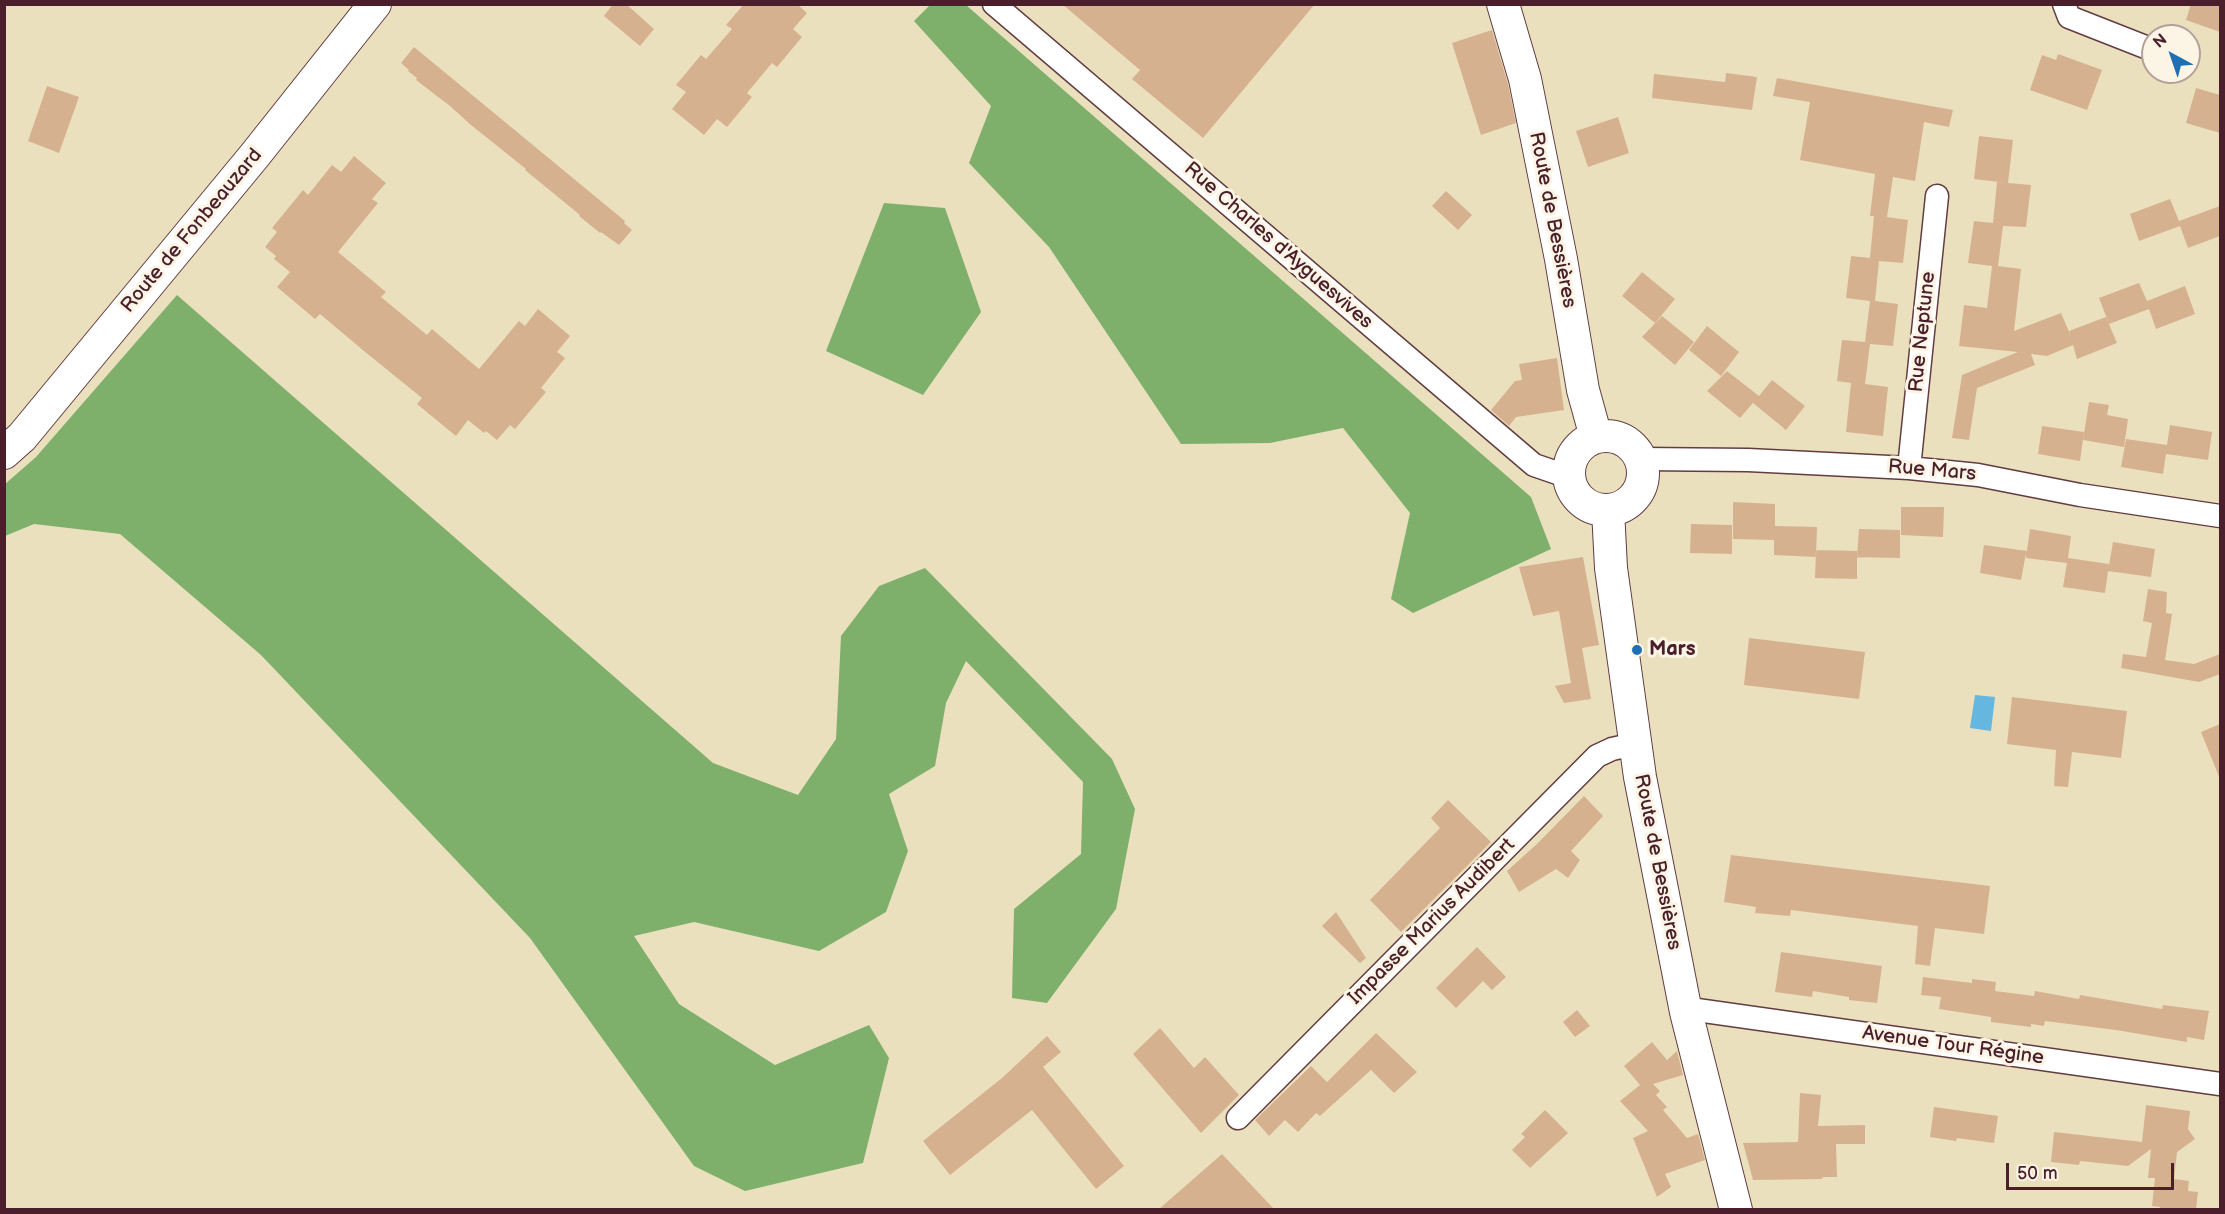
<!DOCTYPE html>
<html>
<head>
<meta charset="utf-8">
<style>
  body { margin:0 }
  #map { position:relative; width:2225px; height:1214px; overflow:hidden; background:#ebe0bd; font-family:"Balsamiq Sans",sans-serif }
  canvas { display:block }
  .frame { position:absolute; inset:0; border:6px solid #4a1f2b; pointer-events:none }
  .north { position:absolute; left:2141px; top:24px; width:60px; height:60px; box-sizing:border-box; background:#fcf5e5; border:2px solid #b59f9b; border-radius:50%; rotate:320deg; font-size:16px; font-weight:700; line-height:24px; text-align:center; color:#4a1f2b }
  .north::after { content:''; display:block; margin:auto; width:21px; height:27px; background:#1f6fb2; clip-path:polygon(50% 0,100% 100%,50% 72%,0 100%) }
  .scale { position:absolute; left:2006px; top:1163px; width:168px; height:27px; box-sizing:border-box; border:3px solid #4a1f2b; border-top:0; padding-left:8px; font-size:18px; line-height:21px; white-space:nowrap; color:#4a1f2b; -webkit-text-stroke:4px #fcf5e5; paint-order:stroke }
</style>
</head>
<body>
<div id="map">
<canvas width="2225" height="1214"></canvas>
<div class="frame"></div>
<div class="north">N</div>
<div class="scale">50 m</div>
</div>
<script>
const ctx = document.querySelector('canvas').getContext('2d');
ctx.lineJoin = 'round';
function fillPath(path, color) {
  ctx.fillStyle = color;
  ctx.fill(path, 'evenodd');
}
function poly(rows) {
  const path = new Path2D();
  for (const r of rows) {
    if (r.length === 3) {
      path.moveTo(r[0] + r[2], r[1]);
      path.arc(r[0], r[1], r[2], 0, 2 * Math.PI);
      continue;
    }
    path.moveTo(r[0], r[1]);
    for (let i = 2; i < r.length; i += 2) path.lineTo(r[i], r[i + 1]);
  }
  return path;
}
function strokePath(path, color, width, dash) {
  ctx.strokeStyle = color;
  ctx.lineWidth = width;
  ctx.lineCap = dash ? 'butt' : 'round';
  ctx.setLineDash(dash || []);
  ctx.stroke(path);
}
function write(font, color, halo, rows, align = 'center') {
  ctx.font = font + ' "Balsamiq Sans",sans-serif';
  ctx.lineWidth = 6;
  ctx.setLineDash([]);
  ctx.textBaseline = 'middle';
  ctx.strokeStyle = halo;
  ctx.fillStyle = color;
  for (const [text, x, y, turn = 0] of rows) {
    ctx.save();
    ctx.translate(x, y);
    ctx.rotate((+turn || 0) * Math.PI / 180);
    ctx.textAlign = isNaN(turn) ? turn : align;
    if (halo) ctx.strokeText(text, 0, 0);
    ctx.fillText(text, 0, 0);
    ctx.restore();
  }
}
fillPath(poly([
  [930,5,966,5,1531,497,1551,549,1413,613,1391,599,1410,513,1343,428,1270,443,1181,444,1049,247,969,163,991,106,914,21],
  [884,203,945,208,981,312,923,395,826,351],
  [177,295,713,763,798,795,836,739,841,636,879,586,925,568,1112,759,1135,809,1116,909,1047,1003,1012,998,1014,909,1081,854,1083,782,966,661,946,703,935,766,889,794,908,851,886,912,819,951,694,922,634,936,679,1004,775,1065,869,1025,889,1058,863,1163,745,1191,694,1166,530,938,261,655,120,534,34,524,5,536,5,484,36,457]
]), '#7fb06b');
fillPath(poly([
  [1975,695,1995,697,1991,731,1970,728]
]), '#65b7e0');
fillPath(poly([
  [613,4,626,4,654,29,640,46,604,16],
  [744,4,797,4,807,13,793,29,802,37,777,67,772,63,747,93,752,97,727,127,717,119,704,135,672,109,686,92,676,85,701,55,706,59,732,29,726,25],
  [1062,4,1315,4,1203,138,1132,79,1140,70],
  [2191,4,2220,4,2220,32,2186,20],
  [1492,30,1508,84,1516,123,1481,135,1452,43],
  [414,47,625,221,624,223,632,230,619,245,601,232,600,233,579,216,580,215,525,170,526,169,471,125,450,106,416,80,417,78,408,71,409,70,401,63],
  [2058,54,2102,70,2087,110,2030,90,2042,55,2056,60],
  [1726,73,1757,77,1752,110,1652,98,1654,74,1725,82],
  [1777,78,1953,110,1949,127,1924,122,1915,181,1893,177,1887,217,1879,216,1908,220,1903,263,1879,261,1875,301,1898,304,1893,346,1870,344,1865,384,1888,387,1883,436,1846,432,1851,383,1837,381,1842,340,1865,342,1870,301,1846,298,1851,256,1870,258,1874,216,1870,216,1875,174,1800,160,1810,102,1773,96],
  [47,86,79,97,59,153,28,141],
  [2196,88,2220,95,2220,133,2186,123],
  [1618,117,1629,153,1588,167,1576,131],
  [1979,136,2013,140,2008,183,1974,179],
  [354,156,386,183,372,199,378,203,338,252,386,292,381,297,427,335,432,329,479,369,519,321,525,326,538,309,570,336,557,352,565,358,541,388,546,392,515,429,510,425,497,440,486,431,484,433,468,420,456,436,417,404,422,398,364,351,320,314,315,319,277,287,290,272,274,259,276,256,265,247,277,232,272,228,303,190,308,195,332,165,341,172],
  [1997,182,2031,185,2026,227,2003,226,1998,266,2021,269,2014,331,2061,313,2072,339,2069,331,2106,317,2117,343,2077,359,2073,345,2047,356,2031,354,2035,365,1977,388,1969,440,1952,438,1962,375,2018,352,1959,346,1964,305,1987,308,1992,266,1968,263,1974,221,1993,223],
  [1446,191,1472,215,1458,230,1432,206],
  [2170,199,2179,221,2220,206,2220,236,2188,248,2180,226,2139,241,2130,214],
  [1642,272,1675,299,1655,323,1622,296],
  [2139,283,2147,301,2185,286,2195,314,2156,329,2149,309,2109,324,2099,298],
  [1662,316,1694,342,1675,365,1642,337],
  [1707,326,1739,352,1721,376,1689,350],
  [1557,358,1564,410,1516,417,1509,426,1491,410,1515,381,1522,380,1519,364],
  [1727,371,1759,396,1772,380,1805,406,1786,430,1753,403,1740,418,1707,391],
  [2089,402,2109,405,2107,415,2128,419,2124,447,2083,440],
  [2170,425,2212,432,2208,460,2166,454,2163,474,2121,467,2126,439,2167,445],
  [2042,426,2084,432,2080,461,2038,454],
  [1733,502,1775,504,1775,526,1817,527,1816,557,1774,555,1774,540,1733,539],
  [1901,507,1944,507,1943,537,1901,535],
  [1691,524,1732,525,1732,554,1690,553],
  [1859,529,1900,530,1900,558,1857,557],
  [2030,529,2071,536,2068,558,2109,564,2105,593,2063,587,2067,563,2026,558,2026,553,2021,580,1980,573,1984,545,2027,551],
  [2113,542,2155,549,2151,577,2108,571],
  [1816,550,1857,551,1857,579,1815,578],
  [1583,557,1599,645,1582,648,1591,699,1564,703,1555,686,1571,683,1559,611,1533,616,1519,567],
  [2148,589,2167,592,2166,613,2172,614,2165,660,2194,664,2220,654,2220,674,2199,682,2121,668,2123,654,2146,657,2152,623,2143,621],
  [1749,638,1865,652,1859,699,1744,685],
  [2012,697,2127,711,2121,758,2072,752,2068,787,2054,786,2056,750,2007,744],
  [2220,724,2220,779,2201,732],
  [1584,796,1603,816,1571,851,1580,860,1568,878,1556,869,1519,892,1507,871,1538,843],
  [1448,800,1491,842,1401,932,1370,900,1440,828,1431,818],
  [1731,855,1990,886,1984,934,1935,928,1930,966,1915,964,1918,926,1791,910,1790,916,1755,913,1756,907,1724,902],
  [1336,912,1366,958,1360,963,1322,926],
  [1477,947,1506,977,1492,990,1483,981,1456,1008,1436,988],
  [1781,952,1882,966,1877,1003,1849,1000,1849,997,1813,991,1812,997,1775,992],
  [1923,977,1972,983,1972,979,1996,982,1995,991,2034,996,2035,991,2079,999,2080,995,2162,1009,2163,1005,2209,1011,2204,1040,2187,1037,2187,1042,2116,1030,2045,1021,2044,1026,2031,1024,2031,1027,1991,1022,1991,1017,1939,1009,1941,997,1921,995],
  [1577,1010,1590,1026,1575,1037,1563,1022],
  [1160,1028,1194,1068,1205,1057,1239,1095,1201,1133,1133,1054],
  [1376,1033,1417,1072,1394,1093,1371,1070,1320,1116,1316,1113,1298,1132,1285,1120,1269,1136,1255,1120,1311,1066,1327,1082],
  [1047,1036,1061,1052,1043,1067,1124,1166,1096,1189,1032,1110,950,1175,923,1141,1002,1078],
  [1652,1042,1667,1060,1677,1051,1683,1075,1653,1084,1660,1091,1656,1095,1667,1107,1663,1110,1687,1138,1698,1134,1705,1160,1665,1174,1671,1187,1657,1197,1633,1138,1648,1131,1620,1101,1640,1085,1624,1066],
  [1800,1093,1821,1095,1818,1126,1865,1125,1865,1144,1836,1144,1837,1177,1823,1177,1822,1179,1753,1180,1743,1143,1798,1142],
  [2146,1105,2190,1111,2188,1129,2195,1139,2177,1152,2174,1179,2189,1181,2188,1191,2198,1192,2196,1209,2160,1209,2160,1207,2152,1206,2155,1178,2148,1178,2151,1149,2128,1166,2080,1161,2079,1165,2051,1162,2054,1132,2142,1142],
  [1934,1107,1998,1116,1994,1143,1957,1138,1956,1141,1930,1137],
  [1545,1110,1568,1133,1530,1168,1512,1150,1525,1137,1521,1134],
  [1222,1154,1274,1209,1159,1209]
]), '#d6b18f');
const street = poly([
  [994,4,1534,465,1569,477],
  [2064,4,2069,17,2153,50],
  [1641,459,1748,460,1909,468,1978,475,2080,495,2220,516],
  [1909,468,1937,196],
  [1686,1012,1697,1010,2220,1084],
  [1238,1118,1597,756,1612,749,1635,744]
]);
const secondary = poly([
  [1503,4,1525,79,1561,259,1583,390,1596,437],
  [1606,473,37],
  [4,453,22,437,255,155,375,4],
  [1608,510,1611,568,1640,777,1686,1012,1736,1210]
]);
strokePath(street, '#623c41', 25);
strokePath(secondary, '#623c41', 34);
strokePath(street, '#fff', 22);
strokePath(secondary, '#fff', 32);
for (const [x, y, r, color] of [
  [1637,650,6,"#1f6fb2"]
]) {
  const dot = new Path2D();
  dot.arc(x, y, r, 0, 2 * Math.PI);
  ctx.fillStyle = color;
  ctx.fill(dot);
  strokePath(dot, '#fcf5e5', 2);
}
write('20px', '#4a1f2b', '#fcf5e5', [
  ["Route de Bessières",1552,220,79],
  ["Route de Fonbeauzard",192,231,-50],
  ["Rue Charles d'Ayguesvives",1278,246,41],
  ["Rue Neptune",1923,332,-84],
  ["Rue Mars",1932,471,5],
  ["Route de Bessières",1657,862,79],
  ["Impasse Marius Audibert",1432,922,-45],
  ["Avenue Tour Régine",1953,1046,8]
]);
write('bold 20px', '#4a1f2b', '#fcf5e5', [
  ["Mars",1649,650]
], 'left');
</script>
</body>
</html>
